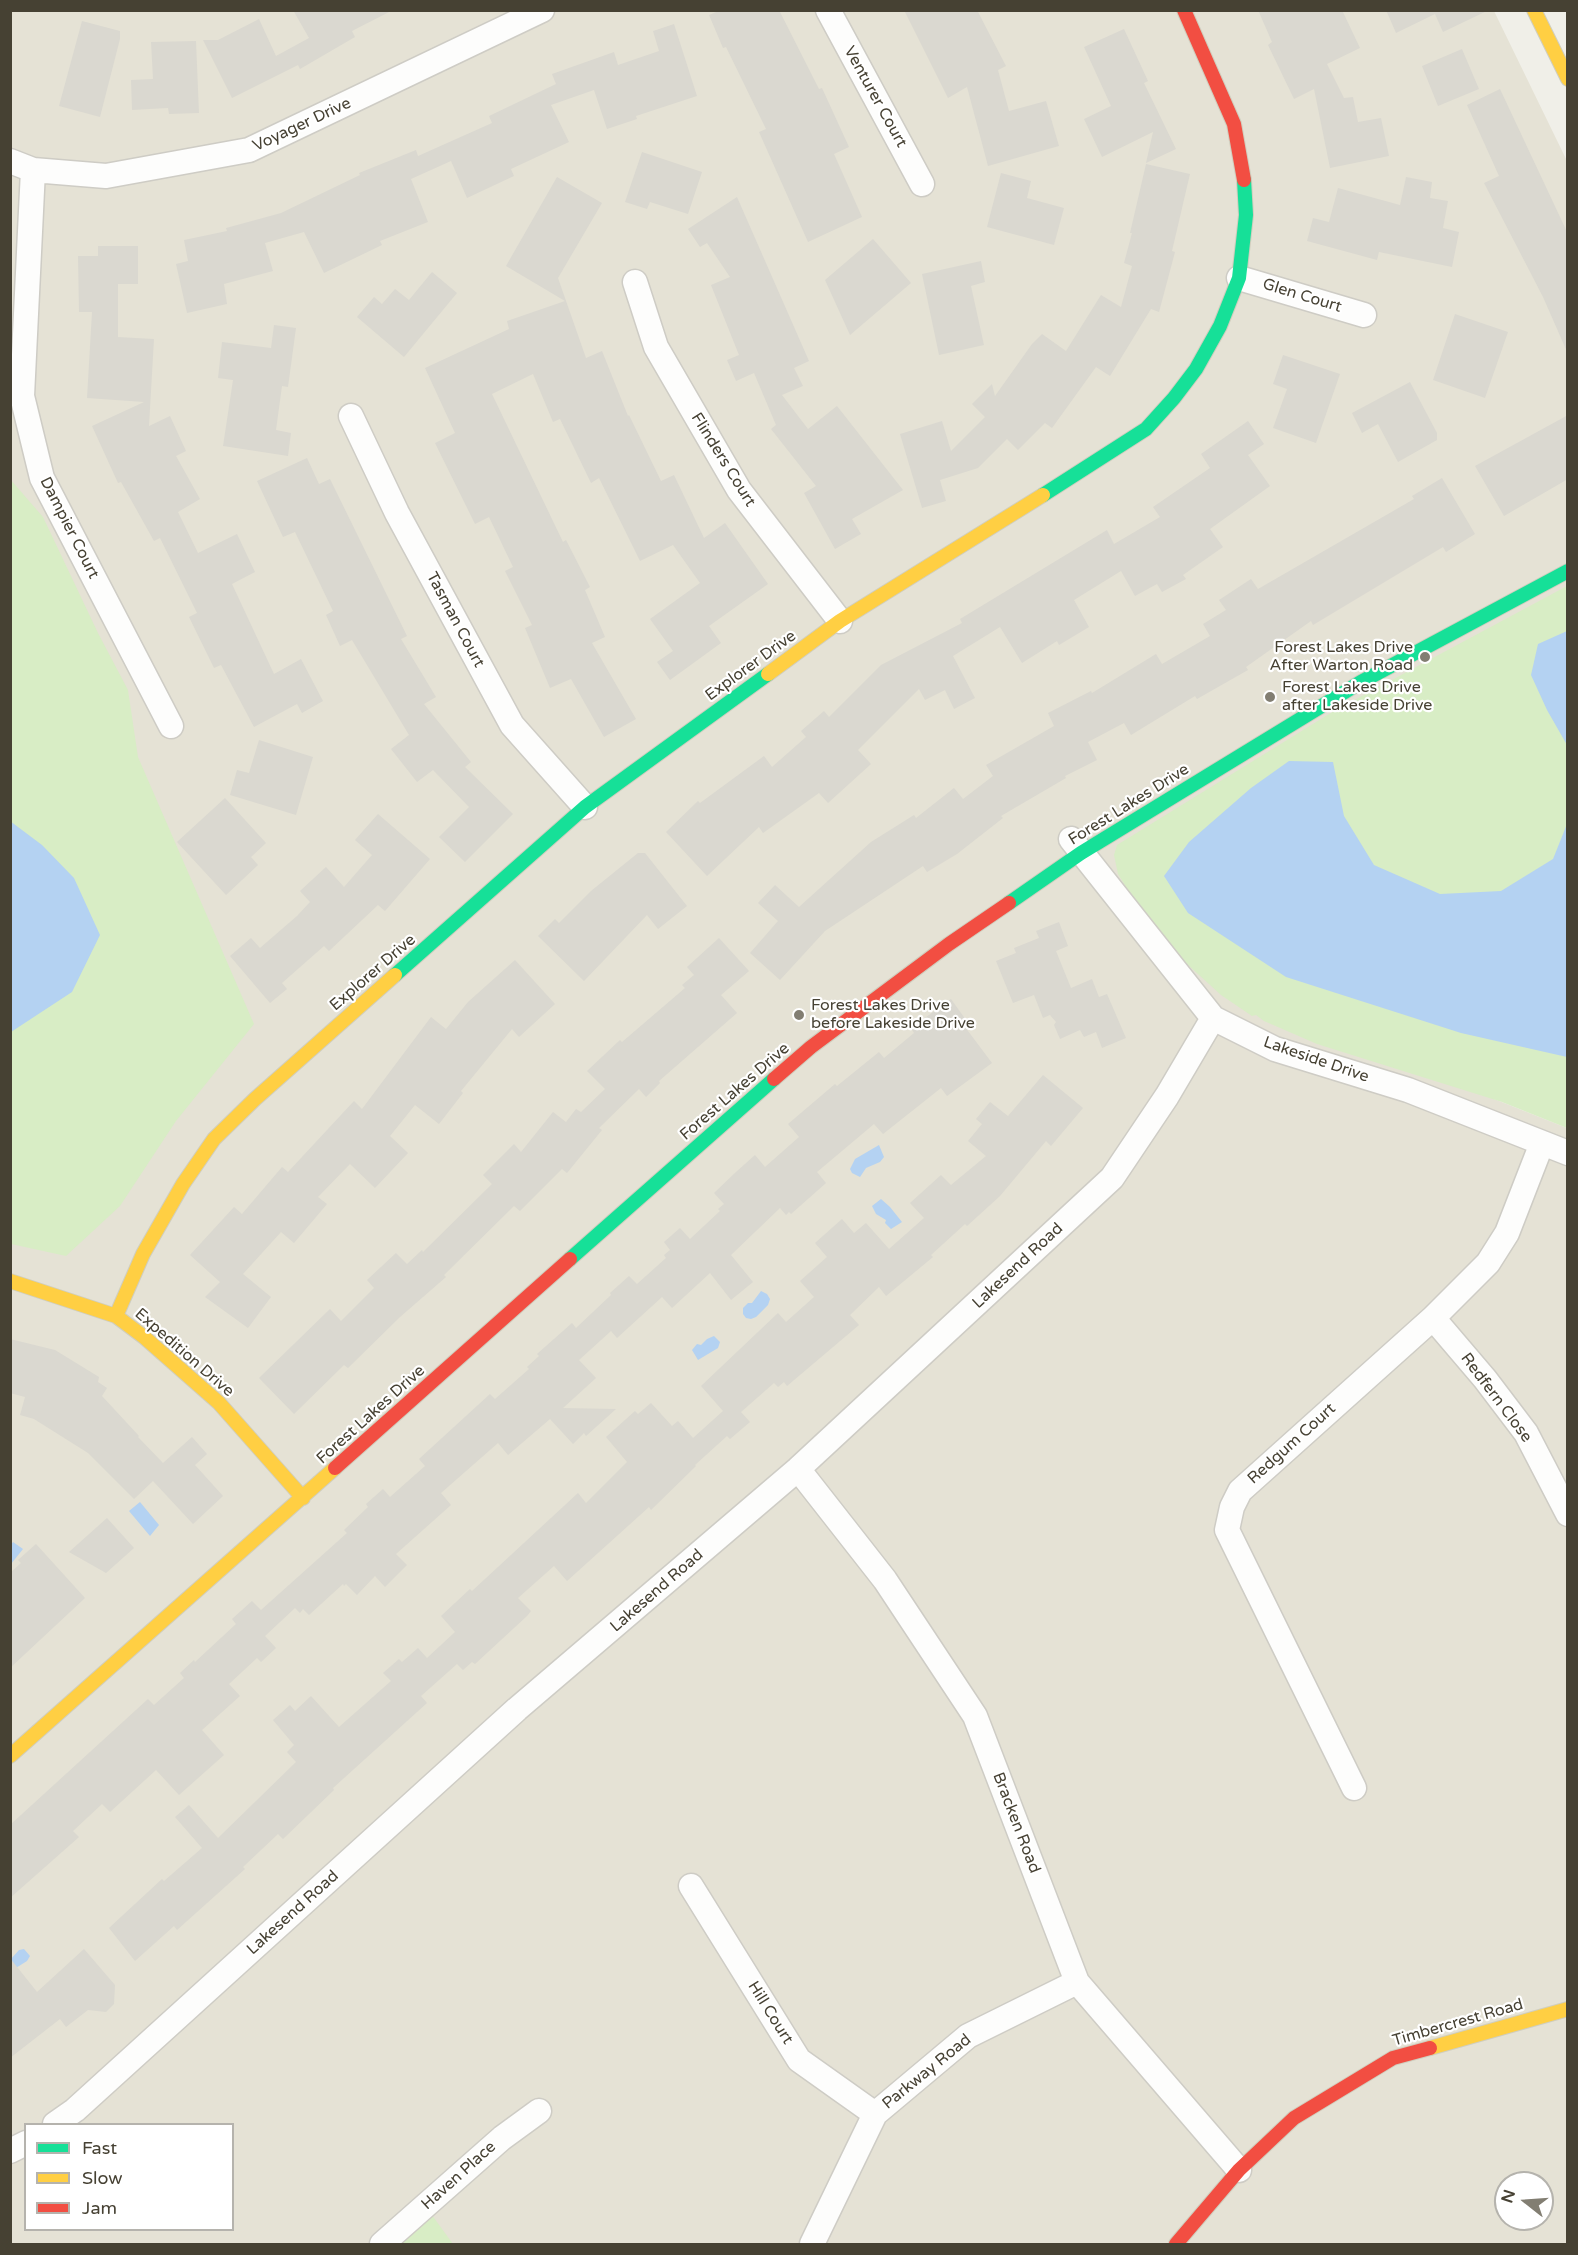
<!DOCTYPE html>
<html>
<head>
<meta charset="utf-8">
<style>
  body { margin:0 }
  #map { position:relative; width:1578px; height:2255px; overflow:hidden; background:#f0efe8; font-family:"Varela Round",sans-serif }
  canvas { display:block }
  .frame { position:absolute; inset:0; border:12px solid #464133; pointer-events:none }
  .legend { position:absolute; left:24px; top:2123px; width:210px; height:108px; box-sizing:border-box; background:#fff; border:2px solid #b5b3ad; margin:0; padding:8px 10px; list-style:none; font-size:18px; color:#464133 }
  .legend li { display:flex; align-items:center; gap:12px; height:30px }
  .legend b { width:30px; border:2px solid #b5b3ad }
  .north { position:absolute; left:1494px; top:2171px; width:60px; height:60px; box-sizing:border-box; background:#fff; border:2px solid #b5b3ad; border-radius:50%; rotate:287deg; font-size:16px; font-weight:700; line-height:24px; text-align:center; color:#464133 }
  .north::after { content:''; display:block; margin:auto; width:21px; height:27px; background:#827e72; clip-path:polygon(50% 0,100% 100%,50% 72%,0 100%) }
</style>
</head>
<body>
<div id="map">
<canvas width="1578" height="2255"></canvas>
<div class="frame"></div>
<ul class="legend">
<li><b style="height:8px;background:#16e098"></b>Fast</li>
<li><b style="height:8px;background:#ffcf43"></b>Slow</li>
<li><b style="height:8px;background:#f24e42"></b>Jam</li>
</ul>
<div class="north">N</div>
</div>
<script>
const ctx = document.querySelector('canvas').getContext('2d');
ctx.lineJoin = 'round';
function fillPath(path, color) {
  ctx.fillStyle = color;
  ctx.fill(path, 'evenodd');
}
function poly(rows) {
  const path = new Path2D();
  for (const r of rows) {
    path.moveTo(r[0], r[1]);
    for (let i = 2; i < r.length; i += 2) path.lineTo(r[i], r[i + 1]);
  }
  return path;
}
function strokePath(path, color, width, dash) {
  ctx.strokeStyle = color;
  ctx.lineWidth = width;
  ctx.lineCap = dash ? 'butt' : 'round';
  ctx.setLineDash(dash || []);
  ctx.stroke(path);
}
function write(font, color, halo, rows, align = 'center') {
  ctx.font = font + ' "Varela Round",sans-serif';
  ctx.lineWidth = 4.5;
  ctx.setLineDash([]);
  ctx.textBaseline = 'middle';
  ctx.strokeStyle = halo;
  ctx.fillStyle = color;
  for (const [text, x, y, turn = 0] of rows) {
    ctx.save();
    ctx.translate(x, y);
    ctx.rotate((+turn || 0) * Math.PI / 180);
    ctx.textAlign = isNaN(turn) ? turn : align;
    if (halo) ctx.strokeText(text, 0, 0);
    ctx.fillText(text, 0, 0);
    ctx.restore();
  }
}
fillPath(poly([
  [11,11,1494,11,1567,161,1567,588,1215,988,1567,1128,1567,2244,11,2244],
  [26,2124,232,2124,232,2230,26,2230],
  [1506,2183,1542,2183,1542,2219,1506,2219]
]), '#e5e2d5');
fillPath(poly([
  [10,479,43,517,98,633,128,690,138,757,254,1024,176,1121,120,1206,66,1256,11,1244],
  [1567,586,1567,1128,1502,1102,1317,1044,1264,1021,1256,1015,1252,1016,1221,995,1176,954,1131,895,1118,874,1114,855,1117,845,1334,711],
  [429,2211,453,2244,394,2244]
]), '#d8edc5');
fillPath(poly([
  [1567,631,1567,745,1547,710,1531,675,1538,644],
  [1289,761,1333,762,1344,816,1374,865,1440,894,1501,891,1553,859,1567,824,1567,1057,1461,1033,1286,977,1188,913,1164,876,1189,842,1251,788],
  [10,821,42,845,74,878,100,935,72,992,11,1032],
  [879,1145,884,1157,880,1162,866,1168,860,1177,852,1173,850,1169,855,1159],
  [881,1199,890,1207,902,1222,891,1229,885,1223,886,1220,876,1214,872,1206],
  [761,1291,767,1294,770,1299,768,1305,756,1317,751,1319,746,1318,743,1314,743,1308,748,1303,752,1303],
  [714,1336,720,1342,718,1348,698,1360,692,1350,697,1344,701,1345,707,1339],
  [140,1502,159,1525,150,1536,129,1511],
  [13,1542,23,1549,11,1564,11,1545],
  [24,1949,30,1956,27,1961,11,1971,11,1959,19,1950]
]), '#b4d2f2');
fillPath(poly([
  [293,10,393,10,352,31,355,37,300,69,298,65,232,98,203,40,218,40,259,19,276,56,309,38],
  [721,10,779,10,819,89,822,88,849,147,834,154,862,217,808,242,759,132,766,129,726,47,723,48,709,15],
  [904,10,977,10,1006,66,998,70,1009,111,1046,101,1059,146,988,166,967,87,948,98],
  [1258,10,1342,10,1360,48,1327,64,1344,98,1353,97,1358,122,1381,118,1389,156,1330,168,1314,89,1294,99,1268,45,1272,42],
  [1386,10,1489,10,1443,32,1435,14,1396,33],
  [82,21,120,31,120,39,100,117,59,106],
  [674,24,697,96,636,116,637,119,607,129,594,90,551,105,569,142,511,169,514,176,467,198,451,161,411,179,428,222,380,241,382,245,324,273,304,232,265,243,273,271,224,284,227,304,187,313,176,264,188,261,184,240,227,231,226,228,281,213,360,175,359,173,416,150,418,156,492,123,489,116,556,84,552,74,614,52,618,65,659,51,653,31],
  [1124,29,1148,81,1144,83,1176,149,1146,163,1153,132,1102,157,1084,119,1111,106,1084,47],
  [196,41,199,113,169,114,168,108,132,110,131,80,153,79,151,42],
  [1462,49,1479,89,1438,106,1422,66],
  [1500,89,1568,234,1568,354,1543,297,1484,183,1499,176,1467,105],
  [642,152,702,172,688,214,650,202,647,209,625,202],
  [1146,164,1190,174,1172,251,1175,252,1159,312,1151,309,1110,376,1096,367,1052,428,1045,423,1018,450,1007,439,978,468,940,480,946,501,922,508,900,434,942,421,951,451,985,417,972,404,992,384,995,396,1032,344,1042,334,1066,351,1101,295,1121,307,1132,266,1124,263,1132,233,1130,233],
  [1001,173,1031,181,1027,198,1064,208,1054,245,987,227],
  [557,177,602,203,558,278,586,358,602,351,628,416,629,415,661,481,674,475,704,538,725,523,768,584,709,626,721,643,670,680,657,662,673,651,650,619,700,583,673,545,640,561,599,478,591,483,560,419,553,422,533,374,492,394,563,542,566,540,590,587,585,590,605,637,592,643,636,719,604,737,571,679,550,688,525,628,532,625,505,571,513,567,489,517,475,524,435,443,455,433,425,368,509,329,507,321,565,301,506,266],
  [1406,177,1432,182,1430,198,1448,201,1443,228,1459,232,1452,267,1379,252,1377,260,1307,241,1313,218,1329,222,1338,188,1400,205],
  [737,197,809,361,794,368,803,386,782,395,808,429,837,406,903,490,852,519,861,534,835,549,804,493,816,486,771,429,776,425,754,373,736,381,727,360,739,355,711,285,730,277,707,243,700,247,688,229],
  [873,239,911,283,850,335,825,280],
  [98,246,138,246,138,284,118,284,118,337,154,339,149,426,170,416,186,451,176,456,200,499,178,512,198,553,237,534,255,572,232,584,274,674,301,659,323,701,302,713,297,704,254,727,221,665,214,668,189,617,197,613,160,538,154,541,121,482,118,483,92,426,144,402,87,398,92,312,79,312,78,256,98,256],
  [981,261,985,282,971,286,984,345,939,355,922,274],
  [432,272,457,293,404,357,357,317,374,297,382,304,395,289,409,300],
  [1455,314,1508,332,1485,398,1433,380],
  [274,325,296,328,288,387,282,386,276,430,291,433,288,456,223,446,233,380,218,378,222,342,271,348],
  [1283,355,1340,374,1316,443,1273,428,1287,389,1273,384],
  [1410,382,1437,433,1437,440,1398,462,1378,424,1362,433,1352,413],
  [1568,415,1568,479,1504,516,1475,466],
  [1248,421,1264,444,1248,455,1270,486,1210,529,1223,547,1183,575,1186,579,1162,592,1157,584,1135,596,1121,571,1074,600,1089,627,1059,645,1057,641,1022,663,1000,627,953,656,975,698,954,709,945,690,925,700,919,689,858,750,871,764,828,803,819,793,763,833,759,827,707,876,666,832,698,801,700,803,764,756,772,767,806,737,801,731,824,711,829,717,881,665,962,623,960,619,1107,530,1114,544,1160,517,1153,507,1210,468,1201,454],
  [307,458,319,484,330,479,407,636,401,639,436,697,424,704,471,762,465,767,513,814,465,862,439,837,469,807,433,770,417,782,391,749,409,735,352,640,340,646,326,615,333,611,295,532,283,537,257,481],
  [1442,478,1475,534,1446,552,1443,547,1313,625,1311,621,1246,667,1248,670,1197,699,1195,696,1131,735,1124,723,1088,742,1097,760,1065,776,1066,778,1001,816,1003,818,957,854,927,872,923,866,825,931,780,980,750,953,778,921,758,903,775,885,799,907,871,842,914,815,916,818,954,788,963,799,993,776,986,765,1054,726,1048,713,1091,691,1092,693,1156,654,1162,664,1210,636,1203,624,1226,610,1219,600,1251,579,1258,589,1414,499,1412,496],
  [259,740,313,757,296,815,230,795,237,770,249,773],
  [225,798,266,843,251,857,258,865,226,895,177,842],
  [378,814,430,859,385,911,378,905,329,951,324,946,282,983,287,989,270,1003,230,956,251,938,260,948,297,916,310,902,300,891,326,867,344,887,372,855,355,840],
  [638,853,645,853,687,906,658,929,647,915,584,981,538,936,555,919,559,923,591,891],
  [1059,922,1068,946,1056,951,1071,988,1092,979,1099,997,1107,994,1126,1038,1102,1048,1096,1032,1084,1037,1080,1030,1060,1039,1054,1025,1056,1022,1050,1015,1043,1018,1034,995,1013,1003,996,961,1016,953,1014,948,1039,938,1036,931],
  [719,938,749,971,721,995,737,1013,659,1081,660,1083,646,1097,639,1089,599,1128,602,1130,567,1173,562,1169,520,1211,514,1206,444,1275,446,1277,400,1317,348,1368,344,1365,294,1414,259,1378,330,1309,341,1321,374,1288,367,1280,396,1253,407,1264,422,1250,423,1252,492,1184,483,1175,514,1144,521,1152,553,1112,566,1122,576,1109,581,1112,605,1089,587,1071,620,1040,622,1042,685,988,682,985,694,975,687,967],
  [515,960,555,1004,519,1037,512,1029,461,1091,463,1093,439,1124,415,1105,390,1136,408,1153,375,1188,350,1164,318,1197,327,1204,294,1243,281,1232,243,1274,271,1297,248,1328,205,1297,220,1282,190,1255,234,1207,242,1214,282,1167,288,1172,354,1101,362,1109,431,1017,446,1029,468,1002],
  [951,999,966,1020,962,1023,992,1063,947,1096,941,1088,883,1134,874,1124,817,1172,826,1183,791,1214,789,1212,786,1215,780,1208,731,1255,753,1282,731,1300,710,1273,672,1308,662,1297,617,1338,611,1331,579,1360,596,1378,563,1408,616,1409,586,1436,584,1433,573,1444,550,1419,508,1455,498,1443,441,1493,451,1505,396,1554,407,1565,385,1587,375,1576,357,1595,346,1584,344,1586,343,1584,309,1615,303,1609,300,1613,295,1608,265,1636,276,1648,261,1662,257,1658,229,1684,240,1696,202,1730,224,1755,179,1795,156,1770,110,1812,102,1804,73,1831,79,1837,10,1898,10,1825,148,1699,154,1705,184,1678,180,1673,194,1660,195,1662,236,1624,232,1619,252,1601,261,1610,347,1533,344,1530,368,1507,366,1504,383,1489,390,1497,425,1466,419,1459,490,1394,495,1399,529,1369,527,1367,539,1356,537,1354,572,1323,576,1328,611,1295,610,1293,629,1276,637,1284,666,1258,664,1255,670,1250,664,1242,680,1228,690,1239,720,1211,718,1209,724,1204,714,1193,736,1172,755,1155,765,1167,799,1137,788,1124,835,1084,837,1086,879,1052,884,1058,914,1033,911,1028],
  [1043,1075,1083,1108,1051,1146,1046,1141,1000,1196,967,1226,965,1224,931,1255,933,1257,886,1296,879,1287,850,1315,859,1325,787,1386,784,1382,778,1387,774,1383,741,1412,750,1422,730,1439,727,1436,695,1465,696,1466,651,1510,649,1507,567,1581,554,1566,518,1598,531,1611,527,1616,475,1664,472,1662,463,1670,457,1664,421,1696,427,1703,333,1788,334,1790,283,1839,278,1834,243,1867,245,1869,177,1930,174,1926,135,1961,109,1928,162,1879,164,1881,202,1848,175,1817,189,1805,218,1838,296,1762,287,1752,294,1745,273,1720,290,1705,295,1711,311,1696,339,1727,391,1681,383,1673,399,1659,402,1662,418,1648,427,1658,455,1632,441,1616,470,1589,472,1591,578,1493,586,1503,627,1462,606,1437,635,1411,638,1414,651,1403,672,1426,678,1421,693,1438,723,1411,701,1386,778,1313,786,1322,814,1297,800,1281,827,1257,815,1243,842,1219,854,1233,866,1223,889,1249,924,1218,910,1203,941,1175,951,1185,986,1156,968,1141,982,1124,976,1119,990,1102,1008,1116],
  [10,1339,55,1350,99,1377,98,1382,107,1388,102,1396,139,1436,138,1437,163,1463,192,1437,207,1454,195,1465,223,1496,193,1524,153,1481,134,1499,88,1453,34,1419,20,1415,25,1397,10,1393],
  [107,1518,134,1548,106,1573,69,1552],
  [36,1544,85,1598,10,1668,10,1573,21,1563,18,1560],
  [84,1949,115,1985,114,2004,106,2012,88,2010,66,2027,60,2019,10,2058,10,1958,37,1992]
]), '#dad8d0');
const street = poly([
  [828,10,922,184],
  [10,161,33,170,106,176,249,150,542,10],
  [33,170,22,396,42,478,171,726],
  [1239,278,1364,315],
  [635,282,656,347,739,490,840,621],
  [351,416,397,513,512,725,585,807],
  [1071,839,1213,1018,1275,1049,1408,1090,1568,1153],
  [1433,1318,1485,1379,1526,1433,1568,1514],
  [798,1469,885,1580,975,1716,1077,1982,1239,2170],
  [1354,1788,1227,1530,1232,1507,1240,1491,1433,1318,1488,1263,1507,1233,1542,1143],
  [691,1886,799,2060,875,2114],
  [55,2124,75,2110,517,1709,798,1469,1112,1178,1167,1096,1213,1018],
  [10,2151,26,2143],
  [382,2244,502,2138,539,2111],
  [812,2244,875,2114,968,2036,1077,1982]
]);
const fast = poly([
  [1043,495,1146,429,1174,398,1196,369,1220,326,1239,278,1246,215,1244,180],
  [1009,903,1081,853,1361,682,1568,571],
  [395,975,585,807,768,674],
  [570,1259,774,1079]
]);
const slow = poly([
  [1534,10,1568,79],
  [768,674,840,621,1043,495],
  [10,1281,116,1316,144,1337,219,1403,303,1498],
  [116,1316,143,1254,183,1184,214,1139,255,1099,395,975],
  [10,1756,335,1468],
  [1430,2048,1568,2009]
]);
const jam = poly([
  [1184,10,1234,124,1244,180],
  [774,1079,811,1047,949,944,1009,903],
  [335,1468,570,1259],
  [1176,2244,1239,2170,1294,2118,1393,2058,1430,2048]
]);
strokePath(street, '#ceccc5', 27);
strokePath(fast, '#d0cebe', 16);
strokePath(slow, '#d0cebe', 16);
strokePath(jam, '#d0cebe', 16);
strokePath(street, '#fdfdfc', 24);
strokePath(fast, '#16e098', 14);
strokePath(slow, '#ffcf43', 14);
strokePath(jam, '#f24e42', 14);
for (const [x, y, r, color] of [
  [1425,657,6,"#827e72"],
  [1270,697,6,"#827e72"],
  [799,1015,6,"#827e72"]
]) {
  const dot = new Path2D();
  dot.arc(x, y, r, 0, 2 * Math.PI);
  ctx.fillStyle = color;
  ctx.fill(dot);
  strokePath(dot, '#fff', 2);
}
write('16px', '#464133', '#fff', [
  ["Venturer Court",875,97,61],
  ["Voyager Drive",302,125,-25],
  ["Glen Court",1302,296,17],
  ["Flinders Court",723,460,58],
  ["Dampier Court",69,528,63],
  ["Tasman Court",455,620,62],
  ["Explorer Drive",751,666,-36],
  ["Forest Lakes Drive",1129,805,-32],
  ["Explorer Drive",373,973,-41],
  ["Lakeside Drive",1316,1060,19],
  ["Forest Lakes Drive",735,1092,-41],
  ["Lakesend Road",1018,1266,-43],
  ["Expedition Drive",184,1353,41],
  ["Redfern Close",1496,1398,53],
  ["Forest Lakes Drive",371,1415,-42],
  ["Redgum Court",1292,1444,-42],
  ["Lakesend Road",657,1591,-41],
  ["Bracken Road",1016,1823,69],
  ["Lakesend Road",293,1913,-42],
  ["Hill Court",770,2013,58],
  ["Timbercrest Road",1458,2023,-16],
  ["Parkway Road",927,2072,-39],
  ["Haven Place",459,2176,-42]
]);
write('16px', '#464133', '#fff', [
  ["Forest Lakes Drive",1413,648,"right"],
  ["After Warton Road",1413,666,"right"],
  ["Forest Lakes Drive",1282,688],
  ["after Lakeside Drive",1282,706],
  ["Forest Lakes Drive",811,1006],
  ["before Lakeside Drive",811,1024]
], 'left');
</script>
</body>
</html>
